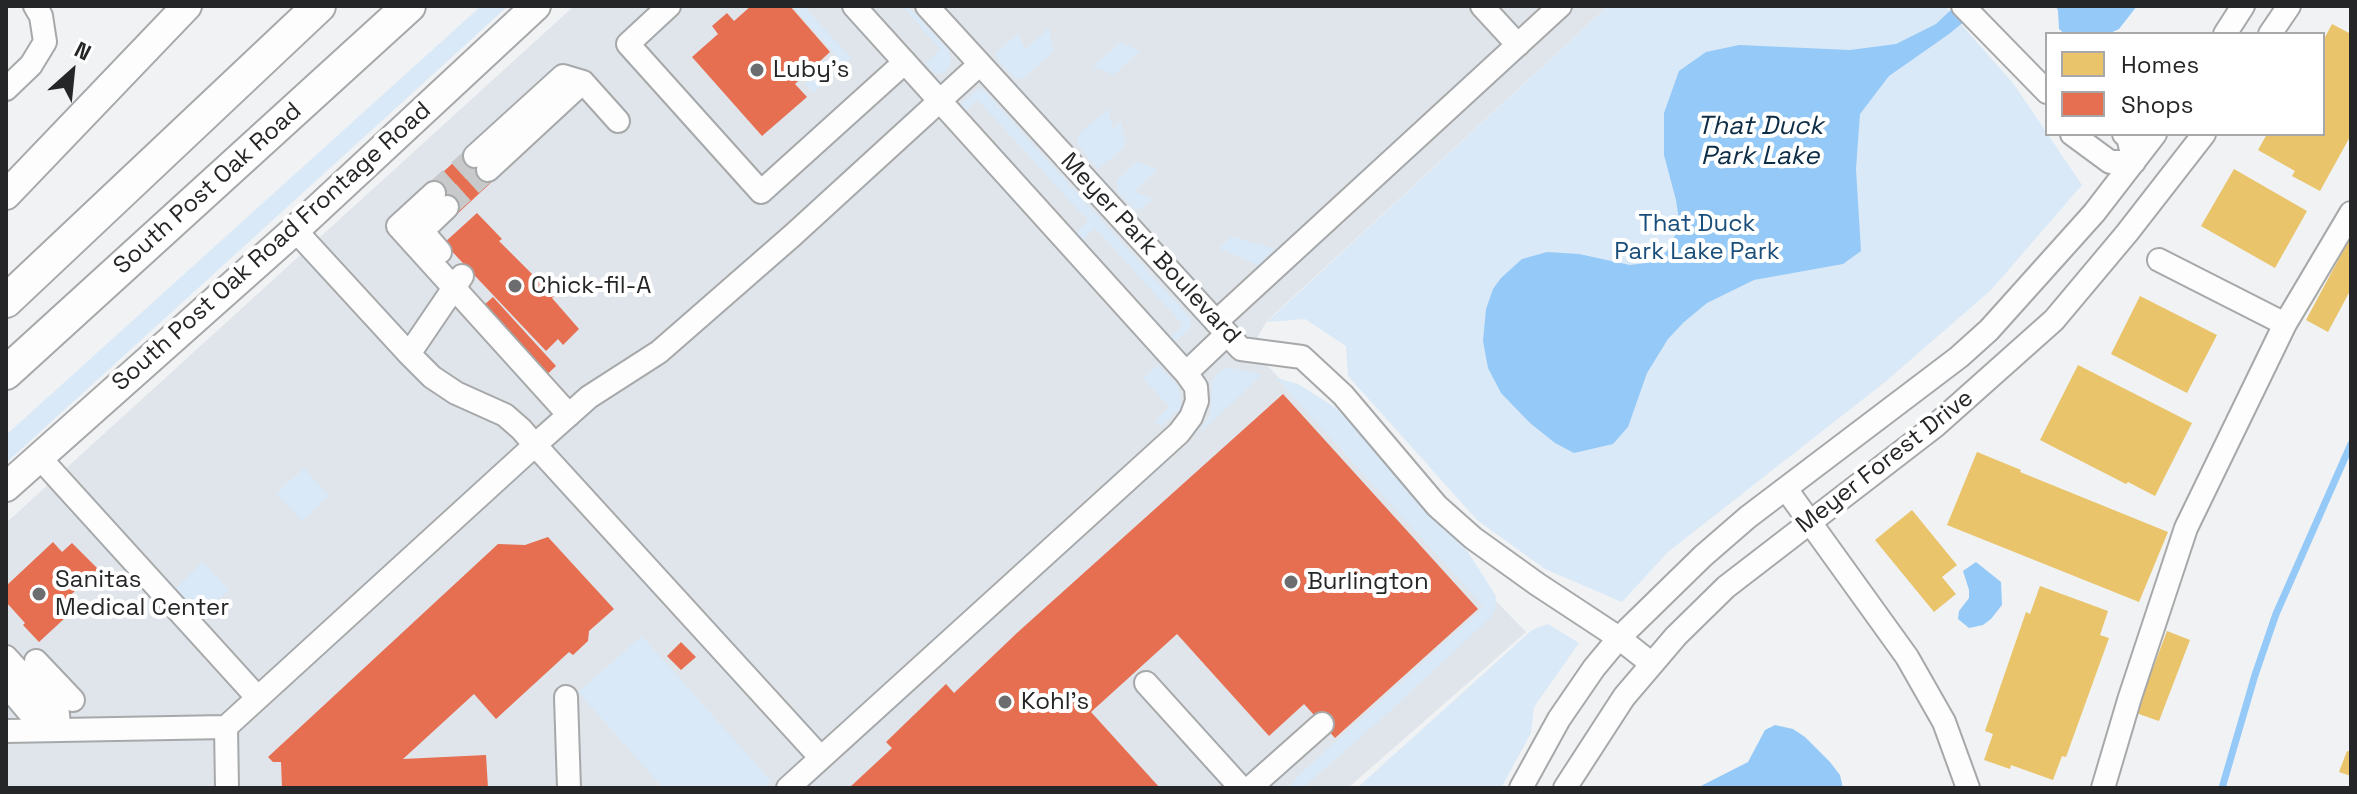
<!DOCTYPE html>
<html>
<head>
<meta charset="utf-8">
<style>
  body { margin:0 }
  #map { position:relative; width:2357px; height:794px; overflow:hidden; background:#f0f2f4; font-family:"Space Grotesk",sans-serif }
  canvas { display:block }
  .frame { position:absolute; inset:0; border:8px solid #252627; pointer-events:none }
  .legend { position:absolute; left:2045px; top:32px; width:280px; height:104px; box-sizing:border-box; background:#fff; border:2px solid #a8a8a9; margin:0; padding:10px 14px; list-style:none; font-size:24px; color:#252627 }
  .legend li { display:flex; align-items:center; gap:16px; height:40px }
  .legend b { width:40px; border:2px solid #a8a8a9 }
  .north { position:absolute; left:32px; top:32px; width:80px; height:80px; -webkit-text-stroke:6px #fff; paint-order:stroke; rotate:27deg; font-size:22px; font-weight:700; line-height:32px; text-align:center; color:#252627 }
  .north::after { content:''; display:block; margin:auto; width:28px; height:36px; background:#252627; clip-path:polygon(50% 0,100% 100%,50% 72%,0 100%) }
</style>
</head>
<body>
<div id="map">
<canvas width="2357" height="794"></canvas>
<div class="frame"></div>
<ul class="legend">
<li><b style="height:22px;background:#e9c46a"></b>Homes</li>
<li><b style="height:22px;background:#e76f51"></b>Shops</li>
</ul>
<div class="north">N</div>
</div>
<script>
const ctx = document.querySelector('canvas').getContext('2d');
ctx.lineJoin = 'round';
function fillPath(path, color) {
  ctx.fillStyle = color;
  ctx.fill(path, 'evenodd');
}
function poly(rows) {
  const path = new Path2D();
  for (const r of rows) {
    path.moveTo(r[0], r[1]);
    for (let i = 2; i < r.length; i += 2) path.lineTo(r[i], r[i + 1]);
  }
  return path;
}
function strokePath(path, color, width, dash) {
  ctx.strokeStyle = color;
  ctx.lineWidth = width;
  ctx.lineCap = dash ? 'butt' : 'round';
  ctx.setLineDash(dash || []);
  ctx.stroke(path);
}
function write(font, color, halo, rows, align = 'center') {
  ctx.font = font + ' "Space Grotesk",sans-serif';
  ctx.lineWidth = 8;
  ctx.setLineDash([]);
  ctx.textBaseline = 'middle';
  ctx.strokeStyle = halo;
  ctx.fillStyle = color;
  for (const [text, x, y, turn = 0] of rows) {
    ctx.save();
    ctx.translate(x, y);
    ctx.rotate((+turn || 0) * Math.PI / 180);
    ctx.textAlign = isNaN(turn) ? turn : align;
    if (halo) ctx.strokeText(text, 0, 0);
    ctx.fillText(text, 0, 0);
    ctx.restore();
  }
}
fillPath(poly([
  [574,6,1608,6,1267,321,1258,336,1259,357,1526,632,1348,788,6,788,6,523]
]), '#dfe5eb');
fillPath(poly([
  [481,6,508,6,6,463,6,435],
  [792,6,804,6,851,58,813,93,805,84,836,55],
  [902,6,908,6,949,51,951,64,943,73,934,73,926,64,940,49],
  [1608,6,1945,6,2013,83,2082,185,1991,290,1885,382,1668,552,1622,602,1545,569,1477,520,1348,376,1346,346,1305,319,1267,322],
  [1049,28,1054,51,1023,79,1013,77,998,60,996,53,1018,33,1025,49],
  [1120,42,1140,51,1114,75,1093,67],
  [981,87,1192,320,1190,329,1173,344,1169,339,1183,325,1095,228,1082,240,1076,233,1088,221,978,100,964,112,962,103],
  [1108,109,1113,129,1121,121,1126,146,1098,169,1077,144,1079,134],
  [1137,161,1157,170,1135,192,1153,199,1141,209,1134,209,1117,191,1117,180],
  [1232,236,1275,249,1258,265,1218,248],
  [1158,365,1178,386,1181,397,1180,409,1161,427,1155,421,1169,407,1143,378],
  [1229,367,1262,375,1199,434,1211,412,1212,380,1218,372],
  [1276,378,1298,384,1336,408,1468,552,1496,596,1495,611,1490,618,1389,712,1303,788,1289,787,1302,772,1484,607],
  [304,468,329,496,302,521,276,493],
  [203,562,229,590,201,615,176,588],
  [1548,624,1579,643,1534,707,1531,733,1501,788,1357,788,1532,630],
  [642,636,771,781,763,788,663,788,578,692]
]), '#dae9f7');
fillPath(poly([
  [1955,6,1983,6,1949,34,1889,76,1860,114,1856,169,1861,251,1843,264,1754,280,1707,303,1684,322,1668,339,1647,373,1628,427,1613,444,1574,453,1555,443,1530,423,1501,393,1488,368,1483,341,1486,309,1493,289,1501,278,1522,259,1547,252,1579,254,1630,265,1654,262,1667,251,1680,226,1676,200,1664,155,1664,113,1679,71,1706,52,1739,45,1850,50,1896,44,1936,24],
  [2056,6,2137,6,2119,29,2108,34,2065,34,2059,29,2058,11],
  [1976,562,2001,582,2002,605,1991,619,1983,625,1969,628,1958,619,1959,611,1969,598,1969,590,1963,571],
  [1775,725,1793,729,1805,737,1830,762,1840,775,1843,788,1697,788,1748,762,1765,730]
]), '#95c9f8');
fillPath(poly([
  [2332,24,2351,34,2351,135,2320,191,2292,176,2295,171,2258,150,2267,134,2323,134,2323,41],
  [2234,169,2307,211,2275,268,2201,226],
  [2351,236,2351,289,2328,332,2306,320],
  [2140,296,2217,335,2187,393,2111,354],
  [2078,365,2192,423,2155,496,2128,482,2126,484,2040,440],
  [1977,452,2021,470,2020,472,2168,532,2139,602,1947,525],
  [1912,510,1957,565,1942,577,1956,594,1934,612,1875,540],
  [2040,586,2108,611,2100,635,2109,638,2066,757,2062,756,2053,780,2011,765,2010,769,1984,760,1993,734,1985,731,2026,612,2030,614],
  [2167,631,2190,640,2159,721,2136,713],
  [2347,751,2351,752,2351,776,2339,772]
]), '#e9c46a');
fillPath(poly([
  [751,6,790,6,830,52,795,84,807,97,762,136,692,57,718,34,712,26,727,13,734,21],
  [468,149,496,178,455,216,428,186],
  [477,213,502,239,499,241,554,296,552,298,579,329,563,345,558,339,546,351,444,243],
  [493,297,556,366,537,384,473,315],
  [1283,394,1478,609,1335,738,1304,704,1269,736,1177,634,1091,712,1160,788,849,788,892,748,886,742,946,684,954,693,1018,632],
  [548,537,614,609,589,631,588,641,573,655,569,652,496,719,474,694,403,759,486,755,488,788,282,788,281,762,273,762,268,757,498,544,525,545],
  [53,542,62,552,72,543,98,569,56,609,65,618,39,642,23,625,25,623,6,602,6,586],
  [681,642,696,657,681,670,667,656]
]), '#e76f51');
strokePath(poly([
  [2222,788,2255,675,2276,614,2351,444]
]), '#95c9f8', 7);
strokePath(poly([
  [434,193,475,156],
  [447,207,488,170]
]), '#c7c9cb', 22, [22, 11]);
const minor = poly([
  [669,6,628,44,761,192,905,62],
  [854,6,1186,373],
  [927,6,1241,349,1302,357,1343,395,1437,506,1473,538,1537,584,1619,638,1652,664],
  [1482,6,1518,45],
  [1963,6,2047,92],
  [2225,34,2243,6],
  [2270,34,2289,6],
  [6,89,31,65,45,42,41,16,35,6],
  [2072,134,2110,162,2134,162,2128,137,2124,134],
  [475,156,563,76,583,82],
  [488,170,583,82,618,121],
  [434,193,398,226,569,415],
  [295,230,409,354,432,377,456,393,505,415,521,429,535,445,589,397,659,352,793,235,980,64],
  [440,252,422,231,447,207],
  [2159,260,2285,324],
  [1216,322,1560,6],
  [409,354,462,276],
  [39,457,257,697],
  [1786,489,1907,657,1944,722,1968,788],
  [6,657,58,714,59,729],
  [36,661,73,700],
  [1146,683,1241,788],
  [6,685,44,730],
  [566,697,569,788],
  [226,727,227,788],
  [6,731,226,727,535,445,821,758],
  [788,788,1179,433,1191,417,1197,401,1196,387,1186,373,1227,334],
  [1250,788,1322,724],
  [1521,788,1559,719,1594,668,1619,638,1703,556,1748,517,1959,357,1989,330,2094,213,2155,134],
  [1565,788,1624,697,1676,636,1726,587,1935,426,2054,320,2127,233,2204,134],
  [2103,788,2130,697,2186,528,2285,324,2351,213]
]);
const major = poly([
  [6,195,187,6],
  [6,487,295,230,536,6]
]);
const highway = poly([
  [6,301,319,6],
  [6,373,409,6]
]);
strokePath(minor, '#a6a8a9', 26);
strokePath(major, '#a6a8a9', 32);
strokePath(highway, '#a6a8a9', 36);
strokePath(minor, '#fdfdfd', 22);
strokePath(major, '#fdfdfd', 28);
strokePath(highway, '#fdfdfd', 32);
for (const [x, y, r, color] of [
  [757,70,8,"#6c6d6f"],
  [515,286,8,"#6c6d6f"],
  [1291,582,8,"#6c6d6f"],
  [39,594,8,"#6c6d6f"],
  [1005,702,8,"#6c6d6f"]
]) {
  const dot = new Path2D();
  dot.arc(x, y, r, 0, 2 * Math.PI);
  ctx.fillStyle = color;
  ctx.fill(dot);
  strokePath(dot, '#fff', 3);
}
write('24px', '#252627', '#fff', [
  ["Luby's",773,70],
  ["Chick-fil-A",531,286],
  ["Sanitas",55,580],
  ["Medical Center",55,608],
  ["Burlington",1307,582],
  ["Kohl's",1021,702]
], 'left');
write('24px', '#252627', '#fff', [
  ["South Post Oak Road",208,189,-42],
  ["South Post Oak Road Frontage Road",272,247,-42],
  ["Meyer Park Boulevard",1150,249,47],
  ["Meyer Forest Drive",1885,462,-38]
]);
write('24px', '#1a4e7a', '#fff', [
  ["That Duck",1697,224],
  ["Park Lake Park",1697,252]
]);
write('italic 26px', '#0d2c46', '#fff', [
  ["That Duck",1760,127],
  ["Park Lake",1760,157]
]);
</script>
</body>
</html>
